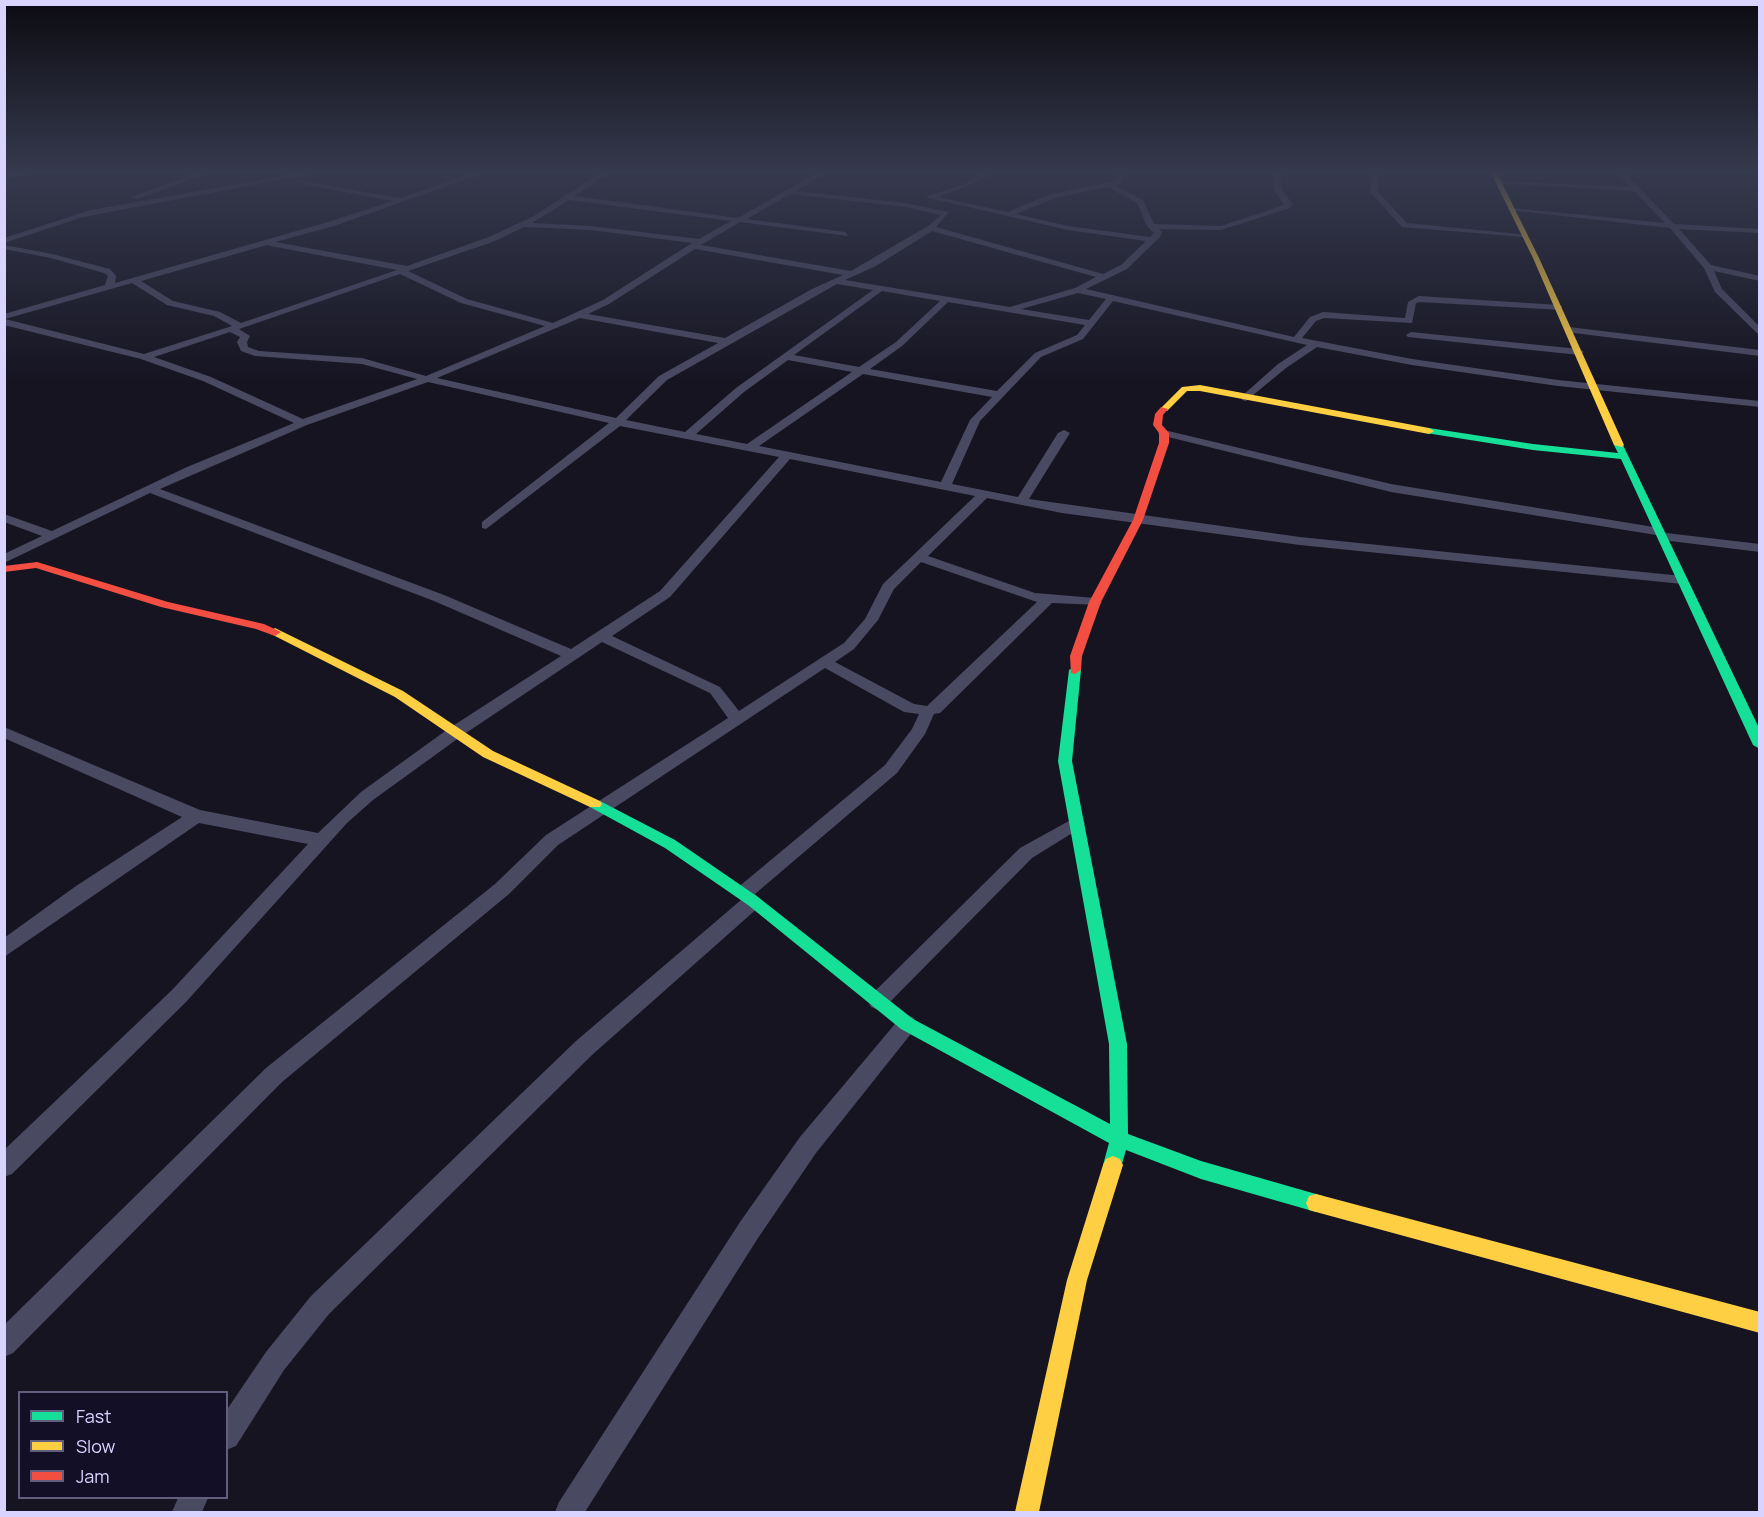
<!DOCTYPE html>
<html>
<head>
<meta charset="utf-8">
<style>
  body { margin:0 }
  #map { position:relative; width:1764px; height:1517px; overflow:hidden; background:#161421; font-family:Manrope,sans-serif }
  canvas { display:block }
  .frame { position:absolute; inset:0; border:6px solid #d9d4ff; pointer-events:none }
  .legend { position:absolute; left:18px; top:1391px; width:210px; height:108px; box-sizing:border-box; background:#130f26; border:2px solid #625e7d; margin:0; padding:8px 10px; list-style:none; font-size:18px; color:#d9d4ff }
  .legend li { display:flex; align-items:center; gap:12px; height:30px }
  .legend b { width:30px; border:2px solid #625e7d }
</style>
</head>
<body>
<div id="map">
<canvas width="1764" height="1517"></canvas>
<div class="frame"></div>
<ul class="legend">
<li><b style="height:8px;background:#16e098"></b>Fast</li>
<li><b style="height:8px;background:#ffcf43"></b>Slow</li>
<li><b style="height:8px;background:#f24e42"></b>Jam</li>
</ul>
</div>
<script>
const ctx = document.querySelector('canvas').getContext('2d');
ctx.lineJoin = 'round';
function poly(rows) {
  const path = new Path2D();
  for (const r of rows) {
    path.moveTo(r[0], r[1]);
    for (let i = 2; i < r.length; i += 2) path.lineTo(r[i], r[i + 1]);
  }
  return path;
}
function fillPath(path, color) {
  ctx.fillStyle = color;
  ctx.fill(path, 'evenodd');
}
fillPath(poly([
  [25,171,48,171,4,178,4,174,25,171],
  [203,171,214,171,138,199,131,197,203,171],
  [311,171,327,171,83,217,4,243,4,238,91,210,311,171],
  [479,171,490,171,334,226,275,242,407,266,489,237,532,217,603,171,611,171,575,196,738,218,820,171,829,171,796,191,905,203,949,212,936,227,1103,274,1121,265,1146,241,1068,230,925,197,964,184,986,171,995,171,968,186,938,197,1008,212,1050,194,1115,181,1119,171,1126,171,1120,184,1116,186,1143,200,1154,224,1221,226,1284,205,1274,190,1274,171,1280,171,1282,190,1292,203,1290,208,1221,230,1159,229,1162,232,1160,237,1127,269,1086,289,1294,337,1310,317,1323,312,1405,318,1408,302,1419,296,1559,305,1562,306,1562,310,1420,302,1416,303,1412,323,1324,318,1316,321,1302,338,1412,359,1558,380,1760,401,1760,407,1558,386,1412,365,1317,347,1286,368,1246,401,1242,400,1242,396,1278,364,1307,345,1113,301,1083,339,1041,357,980,421,952,484,1018,497,1058,433,1064,430,1070,433,1029,499,1300,537,1682,576,1689,580,1682,584,1300,545,1062,513,987,498,928,556,1035,593,1095,598,1102,602,1100,605,1052,603,940,713,934,714,925,734,897,773,755,894,762,901,760,906,592,1055,329,1314,284,1370,236,1446,226,1450,226,1411,266,1352,311,1296,576,1041,741,900,734,894,736,889,885,765,912,729,919,714,904,712,825,668,558,845,509,894,282,1082,13,1353,4,1357,4,1325,266,1068,495,884,546,835,728,718,710,693,602,642,460,737,373,800,347,823,186,1002,12,1174,4,1177,4,1150,172,990,308,844,199,823,4,957,4,938,76,886,182,817,4,738,4,727,200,810,318,833,361,792,448,729,561,656,434,601,150,493,4,563,4,554,42,536,4,522,4,514,52,531,187,467,294,423,203,381,141,359,4,325,4,314,105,285,108,276,104,273,51,258,4,249,4,245,52,254,110,269,116,276,115,283,328,222,392,201,298,183,296,180,400,198,479,171],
  [1108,187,1137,203,1147,226,1154,233,1150,237,1068,226,1016,214,1055,198,1108,187],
  [790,194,905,207,941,215,928,226,851,271,701,245,740,222,848,236,845,232,747,219,790,194],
  [569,200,731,221,699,239,591,226,532,223,569,200],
  [524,227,591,230,692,243,603,300,553,323,467,299,408,271,495,241,524,227],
  [932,231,1096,277,1075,288,1010,307,845,280,876,266,932,231],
  [267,245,271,246,397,270,241,323,220,312,173,301,141,281,267,245],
  [695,249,843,275,812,289,725,338,588,314,609,304,695,249],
  [400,274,461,303,545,326,426,376,362,358,259,351,248,347,247,342,250,336,239,329,400,274],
  [132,283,167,305,214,316,232,326,144,354,5,319,132,283],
  [837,284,873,290,736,388,685,432,626,420,667,380,837,284],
  [882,291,940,301,896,342,859,367,794,355,882,291],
  [1078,293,1106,299,1089,320,1021,309,1078,293],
  [948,302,1085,325,1077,335,1035,353,997,391,870,369,902,346,948,302],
  [580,318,718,343,659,376,616,418,437,378,580,318],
  [230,332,240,337,237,342,241,351,255,356,362,364,417,379,303,419,211,377,154,357,230,332],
  [788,360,852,372,747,444,696,434,744,392,788,360],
  [863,374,992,397,970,420,941,482,759,446,863,374],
  [428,382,609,423,482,522,482,528,486,529,620,426,779,457,660,591,571,649,444,595,160,489,307,425,428,382],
  [790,459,975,496,883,584,865,619,844,643,739,711,720,687,612,636,670,597,790,459],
  [921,562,1037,602,927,706,914,704,835,662,854,649,878,620,894,589,921,562],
  [1373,171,1379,171,1378,192,1407,223,1528,235,1524,237,1402,227,1370,192,1373,171],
  [1616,171,1623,171,1674,224,1760,229,1760,233,1679,229,1711,265,1760,276,1760,281,1714,271,1722,289,1760,327,1760,336,1715,292,1704,268,1670,228,1508,210,1512,208,1665,223,1634,191,1495,183,1498,181,1630,187,1616,171],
  [1569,327,1760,350,1760,356,1566,332,1566,328,1569,327],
  [1411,332,1579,349,1584,352,1579,355,1408,337,1406,335,1411,332],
  [1164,430,1391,484,1660,528,1666,533,1760,544,1760,552,1662,540,1656,535,1391,492,1160,435,1158,433,1164,430],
  [1076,817,1082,819,1085,823,1082,827,1032,858,885,1007,878,1010,871,1007,868,1001,871,995,1020,848,1076,817],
  [907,1015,914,1018,917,1024,914,1030,816,1153,758,1238,585,1512,555,1512,559,1502,740,1222,800,1137,900,1018,907,1015],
  [178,1498,208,1498,202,1512,172,1512,178,1498]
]), '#4a4962');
fillPath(poly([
  [1429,428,1533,444,1618,453,1614,445,1622,443,1760,730,1760,749,1753,745,1621,459,1533,450,1426,433,1424,431,1429,428],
  [1075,666,1081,670,1072,761,1127,1044,1128,1134,1201,1161,1316,1194,1323,1196,1326,1203,1323,1210,1316,1212,1201,1179,1126,1150,1120,1171,1113,1174,1106,1171,1103,1165,1109,1143,901,1029,748,905,665,848,590,807,588,804,590,801,600,801,675,840,758,897,913,1019,1110,1124,1109,1044,1058,761,1069,670,1075,666]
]), '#16e098');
fillPath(poly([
  [1490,171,1496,171,1539,258,1624,445,1622,447,1614,445,1533,258,1490,171],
  [1200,385,1429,428,1434,431,1429,434,1200,391,1187,391,1167,411,1160,409,1182,387,1200,385],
  [275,628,403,691,493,751,600,801,602,804,600,807,590,807,483,757,395,697,271,634,269,632,275,628],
  [1113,1156,1120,1159,1123,1165,1087,1280,1039,1512,1015,1512,1067,1280,1103,1165,1106,1159,1113,1156],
  [1316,1194,1760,1312,1760,1333,1316,1212,1309,1210,1306,1203,1309,1196,1316,1194]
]), '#ffcf43');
fillPath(poly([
  [1161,407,1168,409,1163,415,1162,425,1169,433,1169,443,1143,520,1101,602,1082,656,1081,670,1075,674,1071,673,1070,656,1089,602,1133,520,1159,443,1159,433,1153,425,1155,414,1161,407],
  [37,562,168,602,264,624,281,632,275,636,256,629,161,607,36,568,4,572,4,566,37,562]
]), '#f24e42');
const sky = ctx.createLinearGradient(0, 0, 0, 384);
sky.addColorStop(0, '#0c0b12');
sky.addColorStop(0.45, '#363a4e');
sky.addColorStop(1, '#363a4e00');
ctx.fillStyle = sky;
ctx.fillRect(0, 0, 1764, 384);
</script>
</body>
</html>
